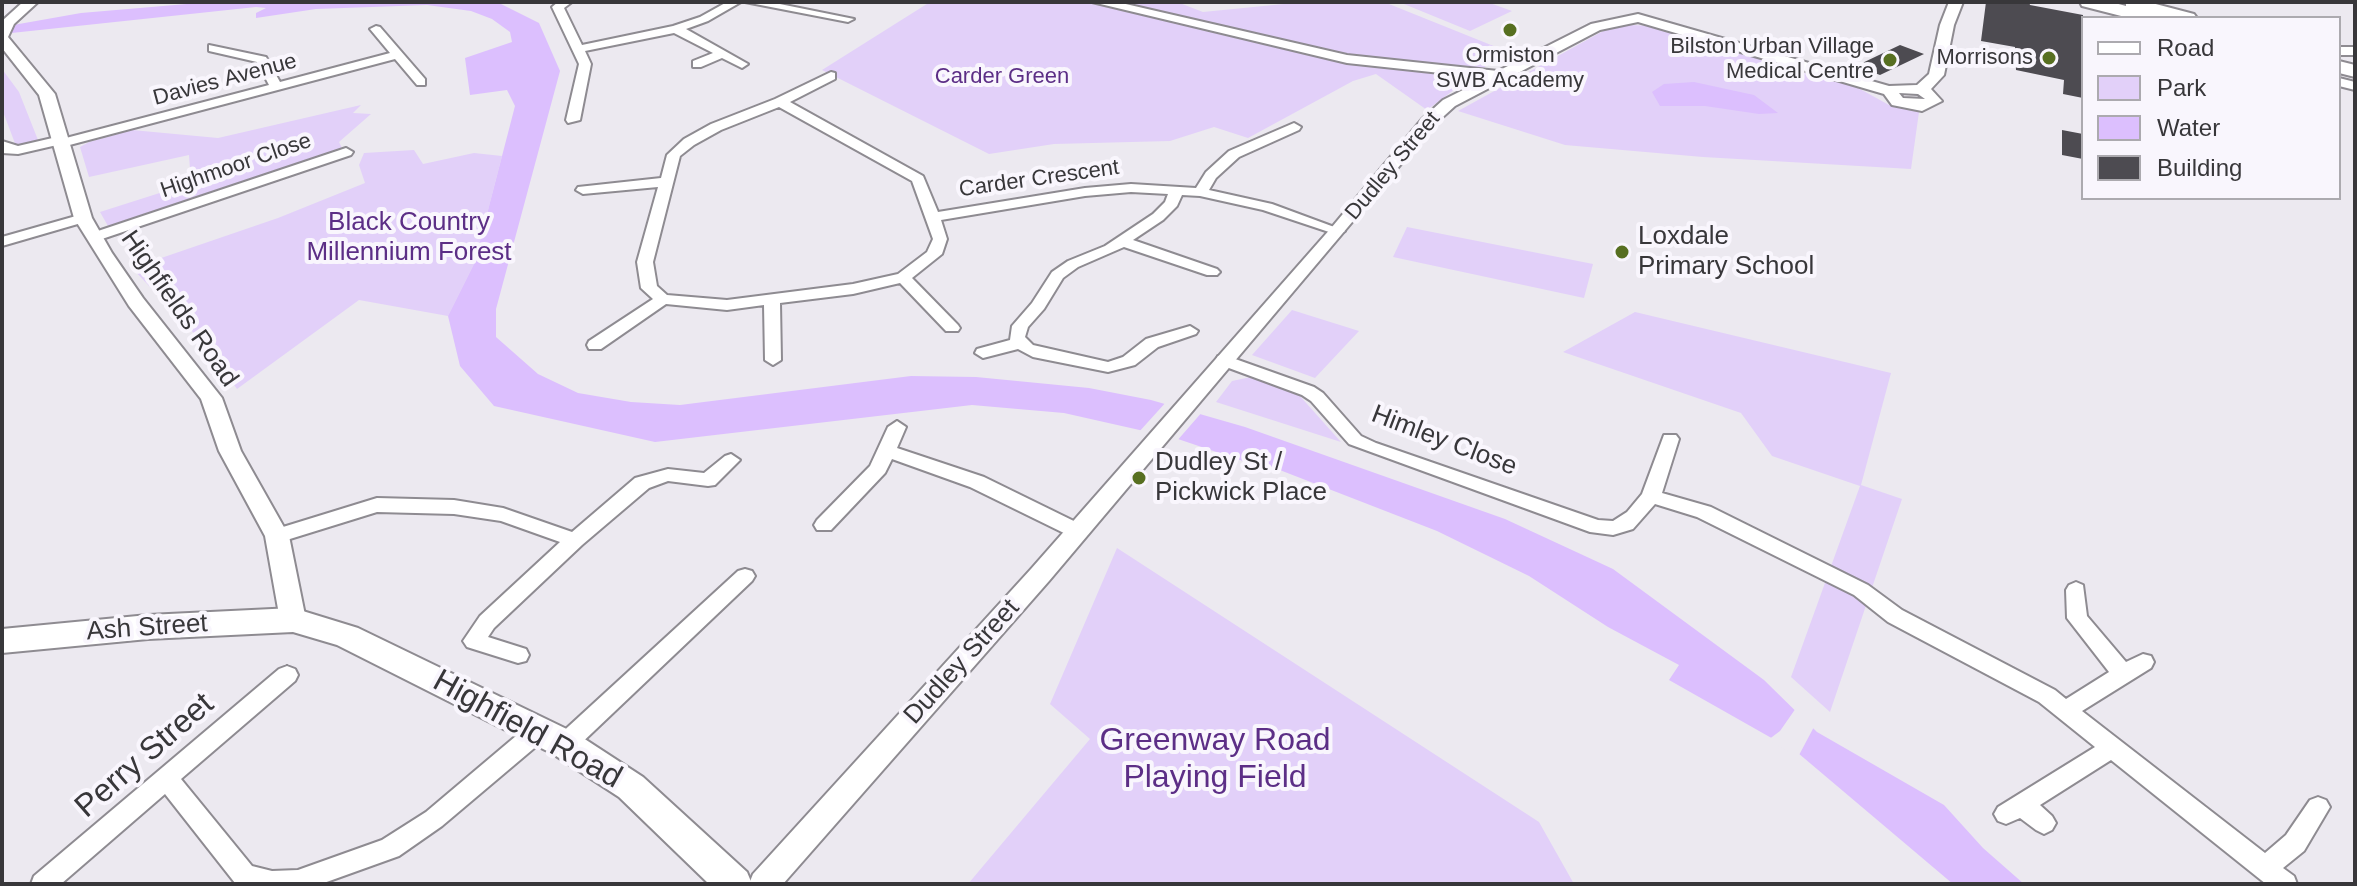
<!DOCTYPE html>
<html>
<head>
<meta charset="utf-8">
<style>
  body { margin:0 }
  #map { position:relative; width:2357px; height:886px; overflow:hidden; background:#ece9f0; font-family:Arial,sans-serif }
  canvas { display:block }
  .frame { position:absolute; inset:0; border:4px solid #38373a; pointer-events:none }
  .legend { position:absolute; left:2081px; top:16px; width:260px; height:184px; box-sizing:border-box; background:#f9f6fd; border:2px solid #acaaaf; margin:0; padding:10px 14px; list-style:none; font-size:24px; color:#38373a }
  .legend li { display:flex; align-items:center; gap:16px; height:40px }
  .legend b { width:40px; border:2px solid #acaaaf }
</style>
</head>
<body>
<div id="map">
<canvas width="2357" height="886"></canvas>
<div class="frame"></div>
<ul class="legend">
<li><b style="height:10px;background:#fff"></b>Road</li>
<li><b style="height:22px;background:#e2d0f9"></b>Park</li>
<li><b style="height:22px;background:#dcbffe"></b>Water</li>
<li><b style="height:22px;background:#4d4b51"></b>Building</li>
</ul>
</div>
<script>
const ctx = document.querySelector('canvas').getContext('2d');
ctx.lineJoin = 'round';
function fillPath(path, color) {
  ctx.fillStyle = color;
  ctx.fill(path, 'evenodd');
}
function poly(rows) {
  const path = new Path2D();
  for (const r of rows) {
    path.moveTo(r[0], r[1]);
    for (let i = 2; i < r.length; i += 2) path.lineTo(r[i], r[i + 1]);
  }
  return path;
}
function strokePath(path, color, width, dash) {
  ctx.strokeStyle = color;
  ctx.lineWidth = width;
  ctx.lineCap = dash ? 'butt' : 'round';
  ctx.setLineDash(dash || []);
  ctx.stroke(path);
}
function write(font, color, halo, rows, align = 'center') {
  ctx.font = font + ' Arial,sans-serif';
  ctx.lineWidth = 8;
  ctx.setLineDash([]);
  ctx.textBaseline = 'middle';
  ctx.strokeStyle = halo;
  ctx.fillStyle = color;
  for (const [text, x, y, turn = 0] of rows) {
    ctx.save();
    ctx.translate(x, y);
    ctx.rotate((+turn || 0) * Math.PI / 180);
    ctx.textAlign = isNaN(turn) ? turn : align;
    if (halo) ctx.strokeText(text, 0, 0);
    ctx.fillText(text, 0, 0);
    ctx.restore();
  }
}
fillPath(poly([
  [930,2,1177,2,1203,12,1304,2,1384,2,1506,51,1427,110,1376,74,1353,81,1248,138,1214,127,1170,141,1054,144,989,154,822,70],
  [1399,2,1487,2,1512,11,1470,31],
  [1628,25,1658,26,1840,78,1889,105,1919,112,1911,169,1703,157,1565,145,1458,111,1605,30],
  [2,69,19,92,38,140,16,146,2,109],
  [361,105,353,113,371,114,339,142,342,148,108,226,100,212,191,183,189,155,89,177,80,147,89,142,132,130,218,138],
  [414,150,423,164,474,153,502,156,474,264,448,316,359,300,237,389,207,347,132,268,278,218,365,183,359,165,364,153],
  [1407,227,1593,264,1584,298,1393,257],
  [1292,310,1359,331,1315,378,1252,355],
  [1635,312,1891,373,1861,485,1902,499,1830,712,1791,677,1860,486,1772,456,1741,413,1563,352],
  [1251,377,1299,395,1341,442,1216,402,1232,381],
  [1117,548,1539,822,1574,884,968,884,1090,739,1050,704]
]), '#e2d0f9');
fillPath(poly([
  [210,2,497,2,539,23,560,71,496,309,496,337,538,374,578,393,631,402,680,405,911,376,976,377,1089,388,1151,400,1245,427,1505,519,1613,569,1764,680,1817,732,1944,805,1983,848,2024,884,1953,884,1798,753,1669,680,1679,665,1608,627,1529,576,1437,531,1272,467,1249,463,1175,438,1064,413,972,405,655,442,494,406,460,366,448,316,474,264,515,106,507,90,470,95,465,58,512,42,510,32,492,19,471,11,427,5,316,9,256,18,256,13,266,8,256,7,2,34,2,27,81,13],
  [1694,82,1754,95,1778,113,1759,114,1705,106,1660,106,1652,92,1664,84]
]), '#dcbffe');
fillPath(poly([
  [1167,401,1203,411,1176,442,1138,433],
  [1796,708,1815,725,1798,757,1768,740,1780,731]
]), '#ece9f0');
fillPath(poly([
  [1986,2,2029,2,2030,5,2083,15,2083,98,2063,94,2064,80,2016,70,2015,47,1981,41],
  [1900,45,1924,54,1880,75,1856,66],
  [2062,130,2083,134,2083,159,2062,155]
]), '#4d4b51');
const minor = poly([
  [558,2,572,2,564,8,582,45,673,26,700,17,727,2,741,2,708,21,686,29,748,64,742,68,722,58,701,67,693,67,693,61,713,53,674,33,585,51,591,64,580,120,568,123,566,120,579,64,552,7,558,2],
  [745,2,770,2,854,19,848,22,745,2],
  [376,26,380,27,425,79,425,85,417,85,395,59,62,147,57,145,18,154,2,153,2,141,18,146,61,136,66,138,269,85,257,62,209,51,209,45,266,57,280,82,390,53,370,29,376,26],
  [2339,47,2355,47,2355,55,2339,55,2339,47],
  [831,72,835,73,835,79,790,102,923,176,938,212,1085,188,1131,184,1196,188,1206,172,1229,151,1294,123,1301,127,1299,130,1239,157,1216,178,1209,190,1272,204,1345,231,1338,235,1263,210,1200,196,1182,195,1177,206,1163,220,1133,240,1217,269,1220,272,1217,275,1207,275,1124,247,1078,267,1063,278,1044,309,1028,327,1025,337,1033,345,1108,362,1123,357,1146,339,1190,326,1198,331,1196,334,1158,347,1135,365,1108,372,1033,357,1018,349,983,358,975,353,977,349,1010,340,1012,326,1032,303,1052,272,1068,261,1105,246,1153,214,1165,202,1168,194,1131,192,1085,196,941,220,947,239,942,254,912,278,958,325,960,328,958,331,946,331,900,283,853,294,780,303,781,360,773,365,765,360,764,305,727,310,666,304,601,349,589,349,587,345,589,341,653,299,641,288,637,262,658,187,583,194,576,190,578,187,661,178,667,155,684,139,711,124,775,99,831,72],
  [779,107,912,181,933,239,927,252,898,274,853,284,727,300,667,295,657,286,653,262,680,156,694,145,721,130,779,107],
  [2339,78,2355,82,2355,90,2339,86,2339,78],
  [346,148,353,152,351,155,99,240,94,241,87,237,89,234,346,148],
  [83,214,88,215,88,221,2,246,2,237,83,214],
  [1224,355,1314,387,1323,393,1361,436,1376,443,1598,520,1613,521,1627,512,1642,494,1664,435,1676,435,1679,439,1662,493,1711,507,1868,585,1902,610,2055,690,2066,699,2109,672,2067,618,2066,590,2069,585,2076,582,2083,585,2087,616,2126,662,2143,654,2151,656,2154,662,2151,668,2082,711,2265,853,2286,835,2310,800,2318,797,2326,800,2330,807,2304,851,2283,868,2294,876,2297,884,2266,884,2111,760,2040,805,2052,816,2056,823,2052,830,2044,834,2036,830,2020,818,2006,824,1998,821,1994,814,1998,807,2095,747,2039,702,1888,622,1854,595,1697,517,1655,504,1633,529,1613,535,1590,532,1349,444,1311,401,1302,395,1218,364,1216,360,1218,356,1224,355],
  [897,421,906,427,897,448,984,477,1084,526,1087,531,1084,536,1070,536,970,487,892,459,885,473,831,530,817,530,814,525,817,520,870,466,888,427,897,421],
  [731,454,740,460,715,485,708,486,668,481,649,488,582,545,494,628,488,637,526,649,529,655,526,661,518,663,467,647,463,641,480,616,560,542,501,521,454,514,377,512,277,543,270,541,267,536,270,531,377,498,454,500,503,508,572,532,635,478,668,469,704,473,725,456,731,454],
  [745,569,752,571,755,576,752,581,573,751,565,754,557,751,554,744,557,737,738,571,745,569],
  [287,666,295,669,298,675,295,681,181,779,252,866,272,871,298,870,382,840,426,812,529,725,537,723,545,725,548,732,545,739,442,826,399,856,321,884,235,883,165,794,61,884,31,884,34,876,279,669,287,666]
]);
const tertiary = poly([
  [23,2,38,2,14,24,8,37,55,94,92,218,112,253,143,298,222,398,241,451,289,536,306,620,302,627,293,630,284,627,280,620,265,536,219,451,201,399,129,306,74,218,39,95,2,48,2,21,23,2],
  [1092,2,1117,2,1347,55,1498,71,1591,24,1638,14,1889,86,1917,85,1929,74,1940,25,1949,2,1963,2,1954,25,1944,75,1931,89,1942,101,1922,111,1892,105,1884,94,1638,22,1600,30,1455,106,1434,125,1049,581,783,884,749,884,753,874,1031,569,1332,227,1422,119,1443,100,1487,78,1347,63,1092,2],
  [1899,93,1918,94,1925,99,1903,98,1899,93]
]);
const secondary = poly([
  [293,608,358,628,577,734,643,777,747,872,752,884,709,884,619,797,553,754,337,645,293,632,148,639,2,653,2,629,148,615,293,608]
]);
const trunk = poly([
  [2080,2,2111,2,2126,6,2126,2,2148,2,2194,14,2197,18,2129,18,2082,6,2080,2],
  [2339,61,2355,65,2355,77,2339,73,2339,61]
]);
strokePath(minor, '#8e8b91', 4);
strokePath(tertiary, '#8e8b91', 4);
strokePath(secondary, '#8e8b91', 4);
strokePath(trunk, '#8e8b91', 4);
fillPath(minor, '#fff');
fillPath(tertiary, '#fff');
fillPath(secondary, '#fff');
fillPath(trunk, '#fff');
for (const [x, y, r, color] of [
  [1510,30,8,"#576f21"],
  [2049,58,8,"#576f21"],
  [1890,60,8,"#576f21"],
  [1622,252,8,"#576f21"],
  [1139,478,8,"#576f21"]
]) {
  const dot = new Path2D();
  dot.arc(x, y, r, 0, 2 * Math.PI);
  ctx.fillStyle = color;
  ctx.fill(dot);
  strokePath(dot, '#f9f6fd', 3);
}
write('22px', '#38373a', '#f9f6fd', [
  ["Bilston Urban Village",1874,47],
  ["Medical Centre",1874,72],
  ["Ormiston",1510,56,"center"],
  ["SWB Academy",1510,81,"center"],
  ["Morrisons",2033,58]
], 'right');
write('22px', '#5c2e86', '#f9f6fd', [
  ["Carder Green",1002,77]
]);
write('22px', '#38373a', '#f9f6fd', [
  ["Davies Avenue",225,80,-15],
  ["Highmoor Close",236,166,-19],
  ["Dudley Street",1393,166,-50],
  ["Carder Crescent",1039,179,-8]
]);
write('26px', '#5c2e86', '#f9f6fd', [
  ["Black Country",409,223],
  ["Millennium Forest",409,253]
]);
write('26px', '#38373a', '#f9f6fd', [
  ["Loxdale",1638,237],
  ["Primary School",1638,267],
  ["Dudley St /",1155,463],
  ["Pickwick Place",1155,493]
], 'left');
write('26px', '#38373a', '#f9f6fd', [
  ["Highfields Road",179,309,55],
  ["Himley Close",1444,441,21],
  ["Ash Street",147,628,-4],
  ["Dudley Street",962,662,-48]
]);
write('32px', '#38373a', '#f9f6fd', [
  ["Highfield Road",527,730,29],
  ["Perry Street",145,756,-41]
]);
write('32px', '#5c2e86', '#f9f6fd', [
  ["Greenway Road",1215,741],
  ["Playing Field",1215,778]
]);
</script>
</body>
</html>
